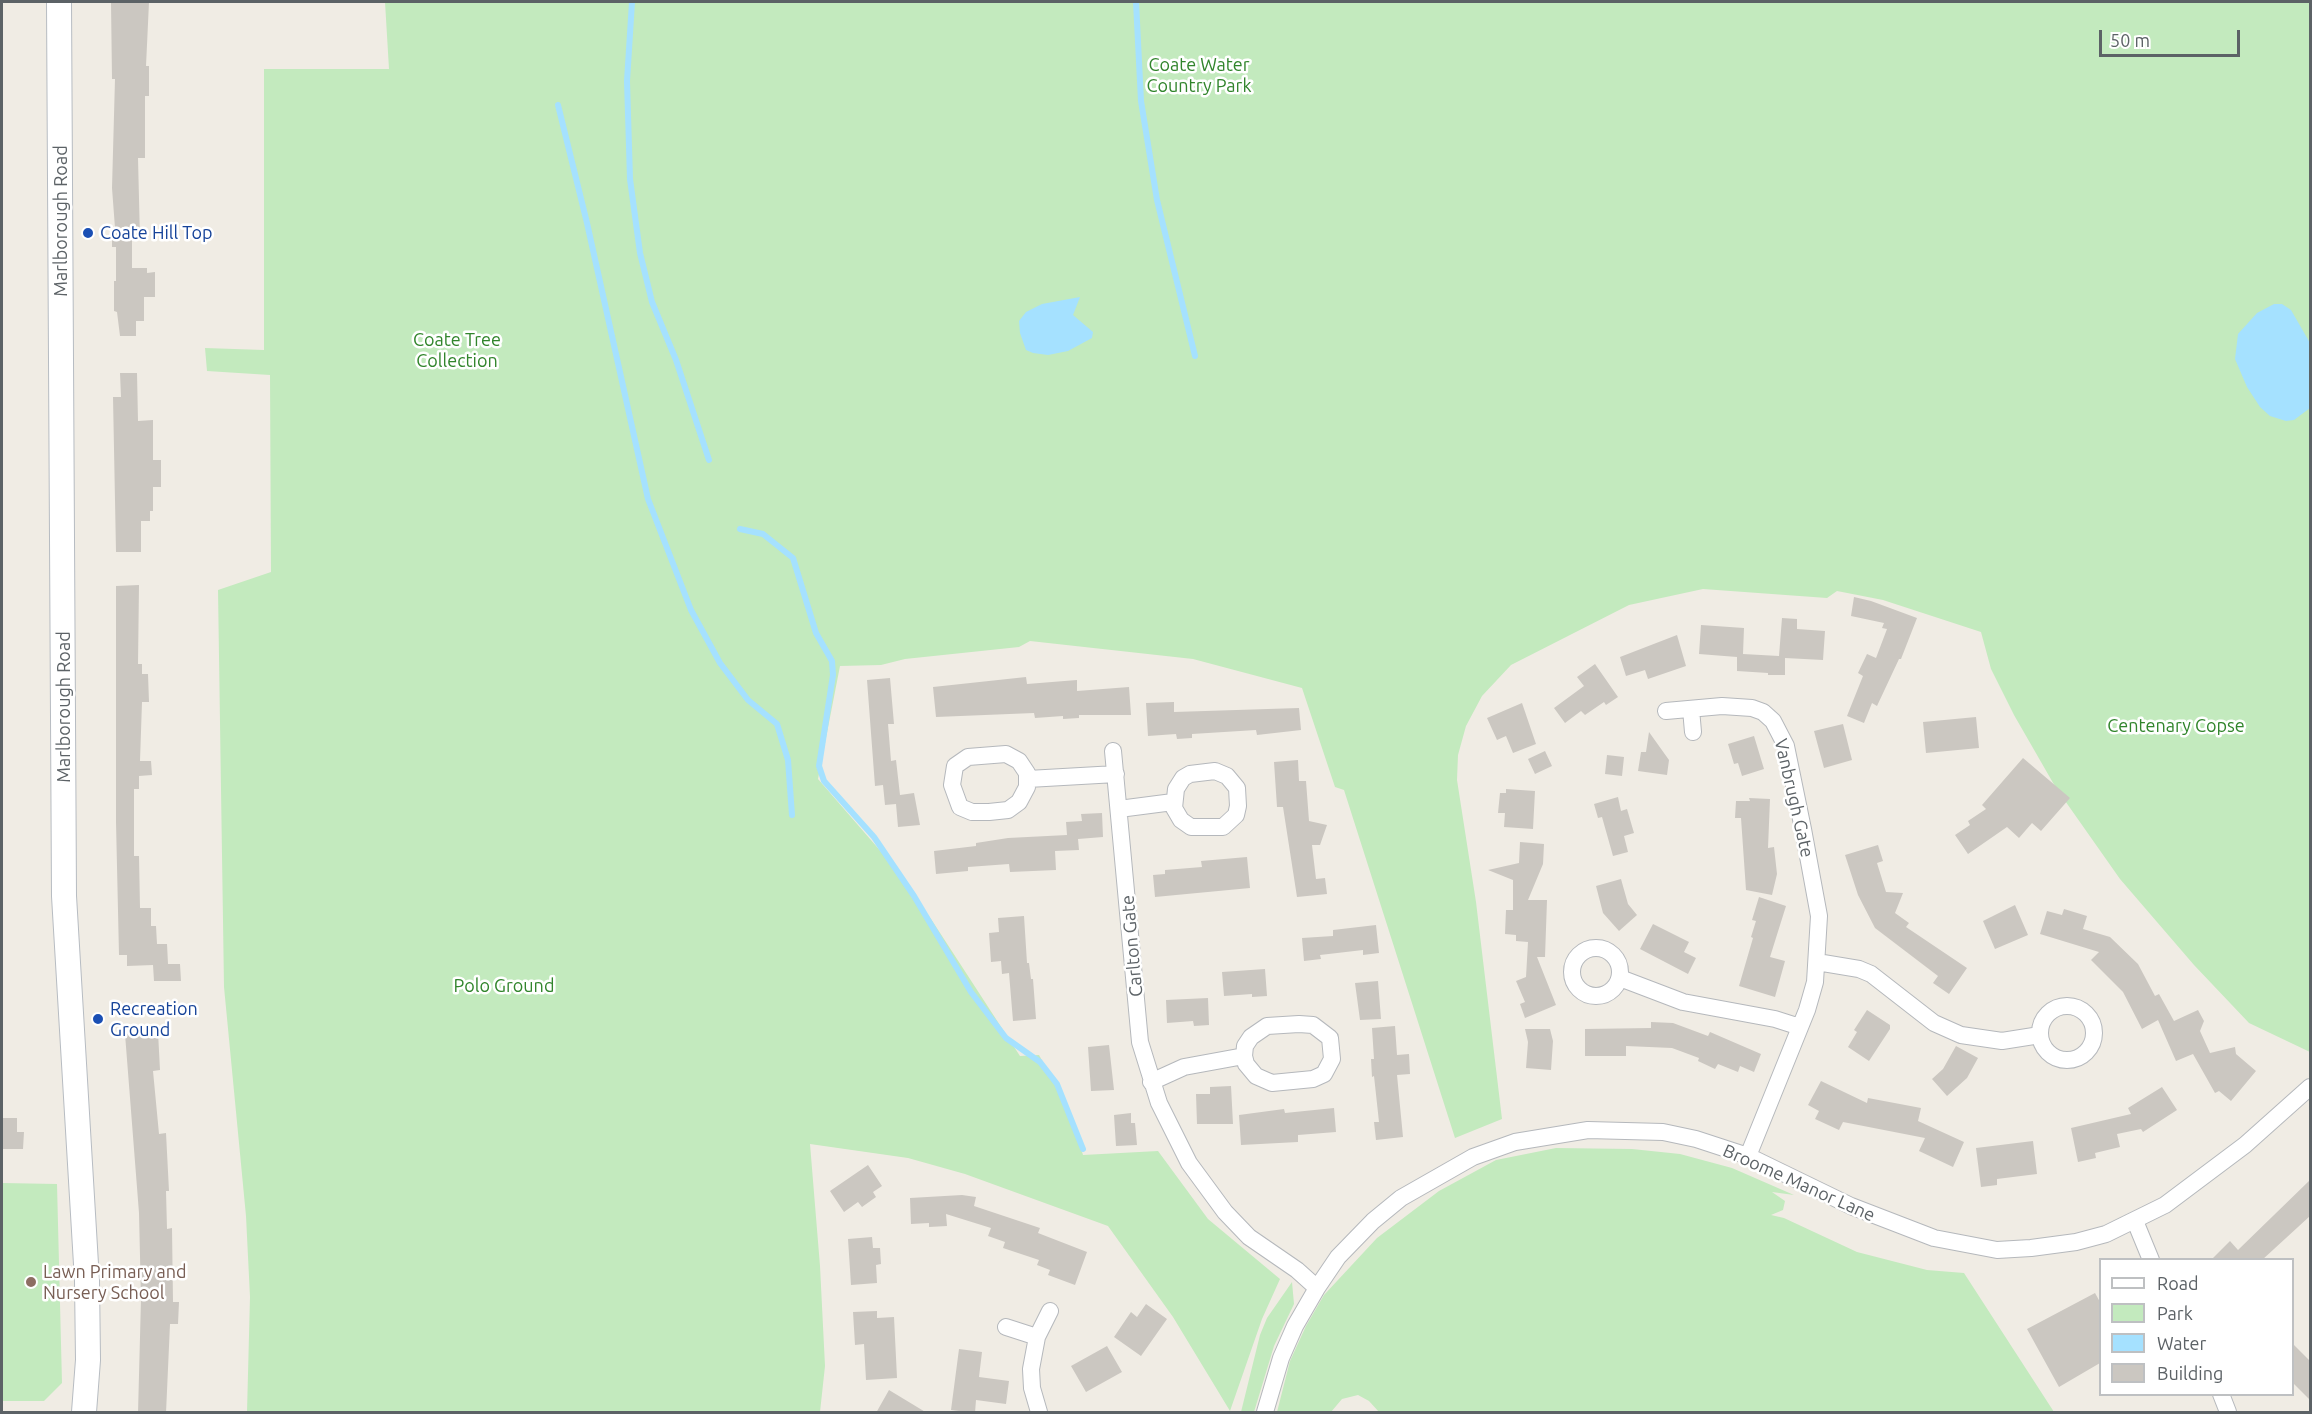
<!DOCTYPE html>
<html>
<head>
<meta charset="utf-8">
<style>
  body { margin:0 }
  #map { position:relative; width:2312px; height:1414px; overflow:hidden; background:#f0ece4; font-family:Ubuntu,sans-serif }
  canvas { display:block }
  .frame { position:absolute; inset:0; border:3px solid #5c6266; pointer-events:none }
  .legend { position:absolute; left:2099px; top:1258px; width:195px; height:138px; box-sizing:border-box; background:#fff; border:2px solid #bec0c2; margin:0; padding:8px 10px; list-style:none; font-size:18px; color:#5c6266 }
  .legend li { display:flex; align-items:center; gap:12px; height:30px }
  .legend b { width:30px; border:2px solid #bec0c2 }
  .scale { position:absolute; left:2099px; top:30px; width:141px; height:27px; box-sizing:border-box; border:3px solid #5c6266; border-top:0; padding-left:8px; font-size:18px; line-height:21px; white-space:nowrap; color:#5c6266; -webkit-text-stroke:4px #fff; paint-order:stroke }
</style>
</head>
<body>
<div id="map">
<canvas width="2312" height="1414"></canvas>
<div class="frame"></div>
<ul class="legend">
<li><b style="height:8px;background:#fff"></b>Road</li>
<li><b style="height:16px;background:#c3eabe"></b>Park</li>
<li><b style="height:16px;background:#a5e1ff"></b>Water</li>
<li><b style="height:16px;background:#cbc7c1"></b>Building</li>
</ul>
<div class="scale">50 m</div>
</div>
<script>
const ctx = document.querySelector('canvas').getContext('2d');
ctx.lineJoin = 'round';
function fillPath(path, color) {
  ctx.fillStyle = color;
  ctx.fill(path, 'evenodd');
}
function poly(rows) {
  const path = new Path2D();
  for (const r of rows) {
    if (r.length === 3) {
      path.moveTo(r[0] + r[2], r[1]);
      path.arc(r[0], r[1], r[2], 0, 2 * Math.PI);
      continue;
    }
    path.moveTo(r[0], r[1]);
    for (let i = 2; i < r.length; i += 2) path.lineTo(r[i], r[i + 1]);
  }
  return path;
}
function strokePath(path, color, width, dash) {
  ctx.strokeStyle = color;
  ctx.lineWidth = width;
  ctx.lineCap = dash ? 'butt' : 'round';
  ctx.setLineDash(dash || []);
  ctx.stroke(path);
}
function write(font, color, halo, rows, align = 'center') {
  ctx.font = font + ' Ubuntu,sans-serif';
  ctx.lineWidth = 5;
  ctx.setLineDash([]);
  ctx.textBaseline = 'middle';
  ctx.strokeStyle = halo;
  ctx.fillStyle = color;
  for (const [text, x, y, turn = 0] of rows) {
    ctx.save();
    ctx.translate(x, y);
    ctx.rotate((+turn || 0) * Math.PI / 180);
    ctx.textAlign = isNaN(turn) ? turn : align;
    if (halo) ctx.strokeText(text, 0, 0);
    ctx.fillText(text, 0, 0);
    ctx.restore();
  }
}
fillPath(poly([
  [385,2,2310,2,2310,1052,2249,1023,2194,965,2120,879,2056,788,2014,715,1991,669,1981,632,1883,600,1837,591,1827,598,1703,589,1629,605,1511,665,1482,696,1466,726,1458,755,1457,780,1476,902,1502,1119,1455,1138,1344,790,1335,787,1302,688,1193,659,1030,641,1019,647,905,659,881,665,840,666,818,779,890,862,931,919,1020,1056,1039,1055,1068,1107,1083,1155,1158,1151,1208,1219,1280,1279,1262,1319,1230,1411,1173,1317,1108,1226,965,1174,908,1158,810,1144,820,1266,825,1366,820,1412,247,1412,250,1297,246,1216,224,987,218,590,271,572,270,375,207,371,205,348,264,350,264,69,389,69],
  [1556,1148,1632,1149,1680,1154,1732,1168,1794,1195,1772,1192,1785,1201,1783,1210,1771,1215,1784,1218,1857,1252,1927,1270,1964,1273,2054,1412,1379,1412,1369,1401,1358,1395,1342,1399,1331,1412,1277,1412,1290,1361,1306,1326,1324,1295,1377,1238,1439,1191,1496,1160],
  [2,1183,57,1184,62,1383,44,1401,2,1401],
  [1292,1282,1294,1304,1274,1346,1254,1412,1241,1412,1260,1335,1267,1318]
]), '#c3eabe');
fillPath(poly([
  [1080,297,1073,315,1093,332,1092,338,1068,351,1048,355,1033,353,1026,350,1020,333,1019,321,1026,312,1042,304],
  [2274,304,2282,304,2291,310,2310,343,2310,408,2294,420,2286,421,2270,416,2260,407,2247,387,2235,359,2238,334,2257,313]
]), '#a5e1ff');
strokePath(poly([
  [632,2,627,81,630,179,640,253,652,302,676,360,709,460],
  [1136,2,1141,101,1157,200,1195,356],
  [558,105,587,223,648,499,691,610,720,663,748,700,777,724,788,760,792,815],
  [740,529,763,534,793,558,816,633,832,661,833,675,819,766,824,781,874,837,914,896,971,992,1006,1038,1040,1062,1057,1084,1083,1149]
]), '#a5e1ff', 6);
fillPath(poly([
  [111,2,149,2,146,66,149,66,149,96,145,96,145,158,138,158,140,239,132,239,132,268,147,268,147,273,155,272,155,297,144,297,144,321,136,321,136,336,120,336,117,312,114,311,114,281,116,281,116,247,112,247,112,228,115,228,112,188,115,79,112,79],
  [120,373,137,373,138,421,153,420,153,460,161,460,161,487,153,487,153,511,150,511,150,521,141,521,141,552,116,552,113,397,121,397],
  [139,585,138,664,142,664,142,674,148,674,149,702,142,702,140,761,151,761,152,775,139,776,139,789,134,789,134,856,139,856,140,908,151,908,151,926,156,926,157,944,167,944,168,964,180,964,181,981,154,981,153,965,127,966,127,955,119,955,116,822,116,586],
  [1854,597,1871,601,1917,618,1901,659,1899,659,1877,706,1872,703,1864,723,1847,716,1863,676,1858,673,1867,654,1876,658,1887,629,1882,628,1884,623,1851,616],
  [1782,618,1797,619,1797,629,1825,631,1823,660,1785,658,1785,675,1768,675,1768,673,1737,671,1737,657,1699,654,1701,625,1744,628,1743,654,1779,656],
  [1677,635,1686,666,1648,679,1645,670,1626,676,1620,657],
  [1595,664,1618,697,1606,705,1604,702,1585,715,1581,711,1565,723,1554,708,1584,686,1577,677],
  [1026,677,1027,684,1077,680,1077,691,1129,687,1131,715,1079,715,1079,718,1063,719,1063,716,1035,718,1034,713,936,717,933,687],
  [890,678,894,724,888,724,891,761,896,760,900,795,914,793,920,825,898,827,896,804,885,805,883,785,875,786,867,680],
  [1174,702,1174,712,1299,708,1301,730,1257,735,1256,730,1192,734,1192,738,1177,739,1176,734,1148,736,1146,703],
  [1522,703,1536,744,1513,753,1506,736,1497,740,1487,718],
  [1976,717,1979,748,1926,753,1923,722],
  [1843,724,1852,760,1824,768,1814,731],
  [1649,732,1669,760,1667,775,1638,771,1641,752,1646,752],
  [1754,736,1764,769,1742,776,1738,763,1734,764,1728,744],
  [1545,751,1552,766,1535,774,1528,759],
  [1607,755,1624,757,1622,776,1605,774],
  [2023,758,2070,798,2041,831,2032,823,2019,838,2007,827,1968,854,1955,835,1970,825,1968,821,1986,809,1982,805],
  [1298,760,1299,781,1306,781,1309,821,1327,825,1320,845,1312,845,1316,879,1325,878,1327,894,1297,897,1283,807,1277,807,1274,762],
  [1506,789,1535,791,1533,829,1504,827,1505,813,1498,813,1500,793,1506,793],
  [1618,797,1621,811,1627,809,1634,833,1624,836,1628,852,1613,856,1602,817,1598,818,1594,804],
  [1749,798,1770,799,1768,848,1774,847,1777,874,1772,895,1746,890,1741,818,1735,818,1736,801,1750,801],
  [1102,813,1103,837,1078,839,1079,850,1055,851,1056,870,1010,872,1009,864,968,867,968,871,936,874,934,851,976,846,976,843,1008,838,1067,835,1066,822,1082,821,1081,814],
  [1520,842,1544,844,1543,864,1528,900,1547,900,1545,957,1537,957,1556,1005,1525,1018,1520,1004,1525,1002,1516,981,1526,977,1528,942,1516,941,1516,935,1505,934,1506,910,1513,910,1513,880,1488,870,1519,863],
  [1878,845,1883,861,1877,863,1886,892,1903,893,1895,913,1909,923,1906,927,1967,968,1949,994,1933,983,1938,976,1875,928,1858,895,1845,855],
  [1247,857,1250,888,1155,897,1153,875,1165,874,1165,870,1202,867,1201,861],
  [1621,879,1628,904,1637,915,1619,931,1603,913,1596,886],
  [1759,897,1786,906,1770,957,1785,961,1775,997,1739,986,1753,938,1751,937,1756,921,1752,920],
  [2015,905,2028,935,1995,949,1983,921],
  [2064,909,2087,916,2083,929,2110,937,2138,964,2155,996,2159,994,2174,1021,2198,1010,2204,1021,2200,1031,2210,1053,2235,1047,2236,1054,2256,1071,2231,1101,2219,1091,2215,1093,2193,1054,2176,1061,2158,1020,2142,1029,2123,992,2091,960,2099,952,2040,934,2047,911,2062,915],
  [1024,916,1027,963,1029,963,1031,979,1033,979,1036,1019,1013,1021,1009,973,1002,974,1001,961,991,962,989,933,999,932,998,918],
  [1653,924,1689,942,1684,952,1696,958,1688,974,1640,949],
  [1376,925,1379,953,1363,955,1363,950,1320,955,1321,959,1304,961,1302,938,1333,936,1333,930],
  [1265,969,1267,996,1252,997,1252,994,1224,996,1222,972],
  [1378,981,1381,1019,1360,1020,1355,983],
  [1208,998,1209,1025,1194,1026,1193,1021,1167,1023,1166,1000],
  [1867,1010,1890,1025,1890,1029,1869,1061,1848,1047,1857,1032,1854,1030],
  [1651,1022,1673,1023,1708,1036,1710,1032,1761,1054,1754,1072,1740,1066,1738,1072,1718,1064,1715,1069,1698,1061,1699,1058,1672,1048,1626,1046,1626,1056,1585,1056,1585,1029,1651,1028],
  [1395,1026,1397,1055,1409,1054,1410,1074,1397,1075,1403,1137,1376,1140,1374,1122,1379,1122,1374,1076,1372,1077,1371,1059,1374,1059,1372,1028],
  [1525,1029,1550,1029,1553,1041,1551,1070,1526,1068,1528,1042],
  [158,1032,160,1070,153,1071,159,1134,166,1133,169,1191,166,1191,167,1229,172,1228,173,1302,179,1302,178,1324,170,1324,166,1413,138,1413,141,1299,139,1213,125,1034],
  [1109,1045,1114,1090,1091,1091,1088,1047],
  [1956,1046,1978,1058,1967,1078,1947,1096,1932,1079,1943,1069],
  [1821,1081,1867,1103,1868,1098,1921,1108,1918,1121,1964,1142,1953,1167,1919,1151,1925,1138,1843,1122,1839,1130,1815,1119,1819,1111,1808,1105],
  [1231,1086,1233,1124,1197,1124,1196,1094,1210,1094,1210,1087],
  [2162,1087,2177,1110,2143,1132,2141,1129,2117,1134,2120,1147,2095,1153,2096,1158,2078,1162,2071,1128,2131,1114,2128,1108],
  [1334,1108,1336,1132,1298,1135,1298,1142,1241,1145,1239,1115,1284,1109,1285,1113],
  [1131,1113,1131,1123,1135,1123,1137,1145,1116,1146,1114,1115],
  [2,1118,17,1118,17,1132,24,1132,23,1149,2,1149],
  [2033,1141,2037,1174,1997,1179,1997,1185,1981,1187,1976,1148],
  [868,1165,882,1186,873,1192,876,1197,862,1207,858,1202,844,1212,830,1191],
  [2310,1180,2310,1216,2262,1260,2211,1260,2230,1241,2238,1250],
  [962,1195,976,1197,974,1206,1040,1228,1038,1233,1087,1252,1075,1285,1048,1275,1050,1270,1037,1265,1039,1260,1003,1248,1005,1242,988,1236,991,1228,946,1214,947,1226,929,1227,929,1223,911,1224,910,1198],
  [872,1237,873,1248,880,1248,881,1264,876,1265,877,1283,851,1285,848,1239],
  [2095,1293,2100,1302,2100,1363,2059,1387,2027,1329],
  [1146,1304,1167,1319,1141,1356,1114,1337,1131,1312,1137,1317],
  [877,1311,877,1318,894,1317,897,1378,866,1380,864,1344,855,1345,853,1312],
  [2292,1343,2310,1361,2310,1400,2292,1382],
  [1107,1346,1122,1372,1086,1392,1071,1366],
  [959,1349,982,1352,979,1377,1009,1381,1006,1404,976,1400,975,1413,951,1410],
  [889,1390,927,1413,876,1413]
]), '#cbc7c1');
const street = poly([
  [1691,709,1693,732],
  [1666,711,1722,706,1752,708,1763,712,1773,721,1786,746,1803,829,1819,916,1815,982,1807,1010,1748,1156],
  [1113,751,1140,1042,1159,1103,1189,1163,1225,1212,1249,1237,1297,1270,1317,1288],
  [1006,754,1019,761,1027,773,1027,787,1019,802,1008,810,989,812,972,812,960,807,952,785,955,766,968,757,1006,754],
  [1215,771,1227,776,1237,788,1238,806,1236,815,1223,827,1191,827,1181,820,1174,808,1176,789,1183,778,1190,774,1215,771],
  [1028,779,1116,774],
  [1119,809,1173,802],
  [1596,972,24],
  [1817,962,1859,969,1871,974,1934,1023,1961,1035,2002,1041,2040,1035],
  [1620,978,1683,1002,1775,1019,1800,1027],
  [2067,1033,27],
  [1299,1024,1313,1025,1330,1038,1332,1059,1324,1074,1313,1079,1272,1083,1256,1076,1246,1064,1244,1056,1245,1046,1251,1037,1267,1026,1299,1024],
  [1151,1082,1184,1067,1244,1056],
  [2135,1221,2151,1260],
  [1006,1327,1037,1337],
  [2221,1394,2228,1412],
  [1039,1412,1032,1388,1031,1369,1037,1337,1050,1311],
  [1265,1412,1281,1358,1295,1326,1317,1288,1338,1257,1373,1221,1401,1198,1473,1157,1515,1142,1588,1130,1663,1132,1696,1139,1748,1156,1851,1206,1934,1238,1997,1250,2031,1248,2076,1242,2106,1234,2165,1205,2245,1145,2310,1087]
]);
const secondary = poly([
  [59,2,64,896,87,1281,88,1360,84,1412]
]);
strokePath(street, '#b5b8bc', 18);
strokePath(secondary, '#b7bcc2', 26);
strokePath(street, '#fff', 16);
strokePath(secondary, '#fff', 24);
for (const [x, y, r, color] of [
  [88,233,6,"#1a4fb4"],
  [98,1019,6,"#1a4fb4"],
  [31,1282,6,"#8d6e63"]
]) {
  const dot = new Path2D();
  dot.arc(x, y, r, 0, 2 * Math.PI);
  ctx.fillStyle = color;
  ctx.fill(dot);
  strokePath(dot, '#fff', 2);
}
write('18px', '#31852c', '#fff', [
  ["Coate Water",1199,65],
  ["Country Park",1199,86],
  ["Coate Tree",457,340],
  ["Collection",457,361],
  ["Centenary Copse",2176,726],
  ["Polo Ground",504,986]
]);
write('18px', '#5c6266', '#fff', [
  ["Marlborough Road",61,221,-90],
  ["Marlborough Road",64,707,-90],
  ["Vanbrugh Gate",1794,798,77],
  ["Carlton Gate",1132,946,-95],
  ["Broome Manor Lane",1799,1183,24]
]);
write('18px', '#164399', '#fff', [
  ["Coate Hill Top",100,233],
  ["Recreation",110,1009],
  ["Ground",110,1030]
], 'left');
write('18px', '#785e54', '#fff', [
  ["Lawn Primary and",43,1272],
  ["Nursery School",43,1293]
], 'left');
</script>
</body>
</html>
